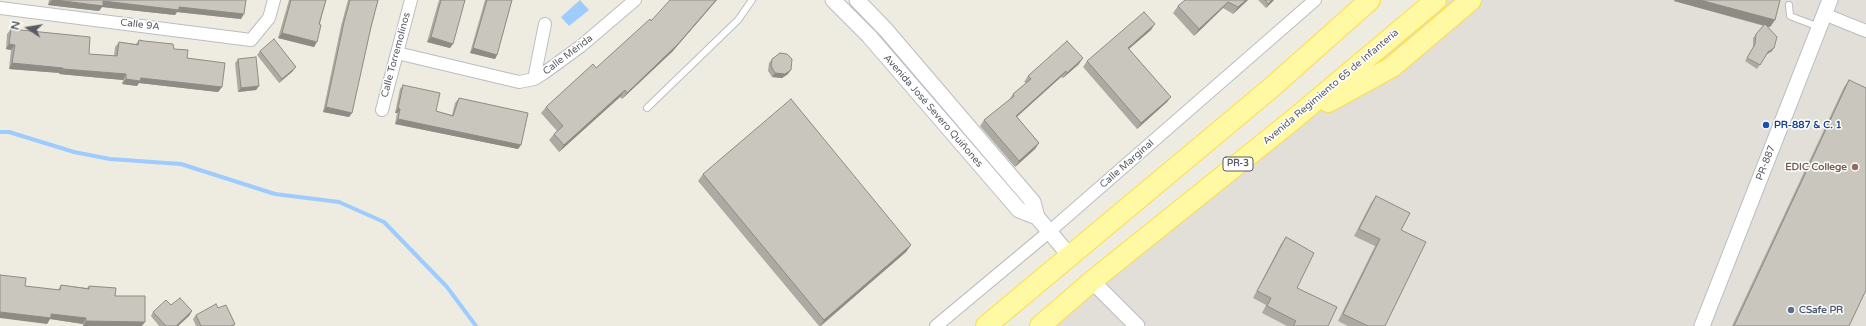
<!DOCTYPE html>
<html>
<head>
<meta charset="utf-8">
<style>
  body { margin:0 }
  #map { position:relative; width:1866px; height:326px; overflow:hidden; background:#eeece0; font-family:"Varela Round",sans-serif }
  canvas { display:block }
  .north { position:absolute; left:8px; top:8px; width:40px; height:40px; -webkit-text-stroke:3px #fff; paint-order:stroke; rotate:282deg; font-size:11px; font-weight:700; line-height:16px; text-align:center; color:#595d63 }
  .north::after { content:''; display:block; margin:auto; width:14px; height:18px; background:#595d63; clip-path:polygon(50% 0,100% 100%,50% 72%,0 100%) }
</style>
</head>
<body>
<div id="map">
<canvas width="1866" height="326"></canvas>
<div class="north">N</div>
</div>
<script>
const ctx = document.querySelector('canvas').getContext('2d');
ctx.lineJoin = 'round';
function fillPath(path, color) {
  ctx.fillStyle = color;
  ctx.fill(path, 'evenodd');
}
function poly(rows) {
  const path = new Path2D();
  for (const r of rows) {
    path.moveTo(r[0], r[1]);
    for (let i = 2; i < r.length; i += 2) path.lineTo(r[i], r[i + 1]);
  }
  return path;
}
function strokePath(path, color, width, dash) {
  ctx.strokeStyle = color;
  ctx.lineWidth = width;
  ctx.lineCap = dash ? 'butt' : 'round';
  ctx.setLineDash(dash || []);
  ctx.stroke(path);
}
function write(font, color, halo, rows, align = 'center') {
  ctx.font = font + ' "Varela Round",sans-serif';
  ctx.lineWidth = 3;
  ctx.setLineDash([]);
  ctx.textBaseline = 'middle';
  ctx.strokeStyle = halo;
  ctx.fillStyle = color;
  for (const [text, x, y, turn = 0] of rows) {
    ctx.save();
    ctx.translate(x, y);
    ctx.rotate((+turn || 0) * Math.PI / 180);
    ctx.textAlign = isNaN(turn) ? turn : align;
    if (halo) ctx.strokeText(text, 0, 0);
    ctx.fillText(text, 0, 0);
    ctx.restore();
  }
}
fillPath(poly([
  [1433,0,1866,0,1866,326,1049,326]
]), '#e1dfd8');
fillPath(poly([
  [580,0,589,10,569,26,561,17]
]), '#9fccff');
strokePath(poly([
  [0,132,9,132,74,152,110,159,181,164,275,194,339,202,384,222,447,287,476,326]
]), '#9fccff', 4);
const service = poly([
  [1789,5,1790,16,1819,27],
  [647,108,738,20,752,0]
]);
const minor = poly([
  [0,8,251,40,269,18,274,0],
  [1824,14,1866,31],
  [397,53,519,82,534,79,544,73,581,46,635,0],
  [534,79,545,24],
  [382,110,411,0],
  [936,326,1050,231,1315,0]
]);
const tertiary = poly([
  [833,0,869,36,1019,210,1037,217],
  [857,0,886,30,1033,202,1037,217,1069,255],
  [1092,281,1137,326],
  [1702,326,1830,0]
]);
const primary = poly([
  [1328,102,1392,67,1471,0],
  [986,326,1271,88,1370,0],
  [1040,326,1092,281,1294,119,1436,0]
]);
strokePath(service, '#bbbdc4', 8);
strokePath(minor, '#bbbdc4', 14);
strokePath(tertiary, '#bbbdc4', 17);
strokePath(primary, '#ffdd48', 22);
strokePath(service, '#fff', 6);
strokePath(minor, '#fff', 12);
strokePath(tertiary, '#fff', 15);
strokePath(primary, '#fff9a4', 20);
fillPath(poly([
  [49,0,246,0,241,19,177,12,175,15,102,7,99,11,48,5],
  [289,0,326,0,314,47,278,38],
  [348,0,378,0,371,27,349,117,323,112,341,26],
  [439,0,465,0,450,48,427,42],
  [485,0,512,0,497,55,495,59,470,53],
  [1185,0,1248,0,1233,14,1223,8,1194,36,1173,13,1178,6],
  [1258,0,1274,0,1266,8],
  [1674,0,1780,0,1775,20,1770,27,1767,26,1772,51,1766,55,1757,69,1745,61,1753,48,1753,38,1764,26,1674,1],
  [11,29,89,54,114,56,115,47,119,42,136,44,139,40,174,49,187,58,222,87,218,92,139,83,137,86,122,84,123,80,59,74,60,73,9,69,11,50,6,49,7,34],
  [1151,30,1129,49,1171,97,1167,102,1137,129,1083,67,1087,61],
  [260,51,293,71,279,83,257,55],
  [673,51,622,99,620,97,559,152,549,140,554,134,557,131,541,113,546,107,596,68],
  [238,59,259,86,256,90,238,92,235,63],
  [772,59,788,74,782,78,772,77,768,71,769,63],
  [1079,64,1063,78,1061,77,1017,117,1039,143,1035,149,1015,167,980,126,984,120,1009,100,1013,94,1026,83,1024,82,1028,76],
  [1849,80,1849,326,1732,326,1844,87],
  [403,85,436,111,452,115,455,103,459,98,521,145,518,149,395,124,397,113,395,113,400,89],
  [703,174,911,245,906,252,821,326,819,326,698,181],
  [1376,196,1401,230,1385,326,1348,326,1338,321,1375,246,1354,236,1371,203],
  [1286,237,1297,288,1328,326,1287,326,1262,313,1266,305,1253,298,1281,244],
  [61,285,87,288,89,286,115,296,142,326,83,326,83,324,50,319,47,324,25,286,58,290],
  [171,305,192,311,189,316,178,326,159,326,151,316,153,312],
  [218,308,235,324,234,326,196,326,193,319,196,315]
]), '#adaaa3');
fillPath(poly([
  [52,0,103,1,179,7,244,14,241,19,177,12,175,15,102,7,99,11,48,5],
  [716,0,717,0,673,51,622,99,627,93],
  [1246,0,1248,0,1233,14,1238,7],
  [1272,0,1274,0,1266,8,1268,4],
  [1675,0,1700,0,1775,20,1770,27,1674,1],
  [1228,2,1223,8,1194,36,1199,29],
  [1155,24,1151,30,1124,53,1128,48],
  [282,33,317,42,314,47,278,38],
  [431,37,453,44,450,48,427,42],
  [9,44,15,45,11,50,6,49],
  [473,48,497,55,495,59,470,53],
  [1774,48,1772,51,1765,55,1768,52],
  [1083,58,1079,64,1063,78,1067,73],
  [12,63,63,68,60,73,9,69],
  [296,67,293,71,279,83,282,79],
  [63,69,126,74,123,80,59,74],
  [791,70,788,74,782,78,772,77,775,73],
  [1066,71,1061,77,1012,121,1016,116],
  [141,78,222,87,218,92,139,83,137,86,122,84,126,79],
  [259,86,256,90,238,92,241,88],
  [625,90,620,97,559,152,564,145],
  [1171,97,1167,102,1137,129,1141,123],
  [326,107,352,113,349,117,323,112],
  [398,108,400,109,397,113,395,113],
  [398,119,521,145,518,149,395,124],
  [1039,143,1035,149,1015,167,1019,161],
  [911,245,906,252,820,326,824,320],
  [192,311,189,316,178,326,176,326],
  [0,312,51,314,86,318,83,324,50,319,47,324,0,318],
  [86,321,145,322,142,326,83,326]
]), '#8d8b84');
const building = poly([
  [55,0,246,0,244,14,179,7,179,10,103,1,103,6,55,0],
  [291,0,326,0,319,24,321,25,317,42,282,33,291,0],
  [350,0,378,0,371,27,352,113,326,107,344,22,350,0],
  [441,0,465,0,453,44,431,37,441,0],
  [487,0,512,0,497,55,473,48,487,0],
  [670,0,716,0,678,44,627,93,625,90,564,145,554,134,563,126,546,107,593,64,596,68,650,19,651,21,670,0],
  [1185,0,1246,0,1238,7,1228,2,1199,29,1178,6,1185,0],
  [1265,0,1272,0,1268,4,1265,0],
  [1700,0,1780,0,1775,20,1700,0],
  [1144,12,1155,24,1128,48,1171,97,1141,123,1087,61,1144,12],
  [1765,24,1777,37,1774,48,1768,52,1760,65,1747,58,1755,44,1756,34,1765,24],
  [11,29,90,37,89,54,117,56,119,42,138,45,139,40,144,41,173,44,174,49,188,50,187,58,225,63,222,87,141,78,140,81,126,79,126,74,63,69,63,68,12,63,15,45,9,44,11,29],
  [274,39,296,67,282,79,260,51,274,39],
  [1067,41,1083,58,1067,73,1066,71,1016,116,1039,143,1019,161,984,120,1014,96,1013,94,1031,79,1028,76,1067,41],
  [780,53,787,54,792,59,791,70,785,74,775,73,771,66,772,59,780,53],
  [256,57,259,86,241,88,238,59,256,57],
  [1849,80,1866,88,1866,290,1849,326,1734,326,1849,80],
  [403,85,440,93,436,111,453,116,459,98,528,113,521,145,398,119,400,109,398,108,403,85],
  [791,99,911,245,824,320,703,174,791,99],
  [1376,196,1410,213,1401,230,1426,242,1385,326,1368,326,1343,314,1380,239,1359,229,1376,196],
  [1286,237,1314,253,1297,288,1337,307,1328,326,1293,326,1296,321,1267,306,1271,298,1257,291,1286,237],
  [0,275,26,278,25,286,60,290,61,285,89,289,89,286,116,288,115,296,145,296,145,322,86,321,86,318,51,314,51,318,0,312,0,275],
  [180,298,192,311,176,326,166,326,153,312,166,300,171,305,180,298],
  [216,304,218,308,226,305,235,324,231,326,201,326,196,315,216,304]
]);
fillPath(building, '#c9c6bd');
strokePath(building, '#8d8b84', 1);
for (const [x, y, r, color] of [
  [1766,125,4,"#1a4fb4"],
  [1855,167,4,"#8d6e63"],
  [1791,310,4,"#5c6f8a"]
]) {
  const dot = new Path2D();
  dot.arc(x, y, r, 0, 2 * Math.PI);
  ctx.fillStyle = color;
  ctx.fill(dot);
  strokePath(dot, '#fff', 1.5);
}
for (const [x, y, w] of [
  [1238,164,30]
]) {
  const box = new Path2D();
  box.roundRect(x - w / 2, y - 7, w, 14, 3);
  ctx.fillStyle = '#fff';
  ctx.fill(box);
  strokePath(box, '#595d63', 1);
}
write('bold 9px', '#595d63', null, [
  ["PR-3",1238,164]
]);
write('10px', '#595d63', '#fff', [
  ["Calle 9A",140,25,7],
  ["Calle Torremolinos",396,55,-75],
  ["Calle Mérida",568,55,-37],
  ["Avenida Regimiento 65 de Infantería",1331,87,-40],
  ["Avenida José Severo Quiñones",933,111,49],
  ["PR-887",1766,163,-69],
  ["Calle Marginal",1127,164,-41]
]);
write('bold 10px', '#164399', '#fff', [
  ["PR-887 & C. 1",1774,125]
], 'left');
write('bold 10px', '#785e54', '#fff', [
  ["EDIC College",1847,167]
], 'right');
write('bold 10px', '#4e5e75', '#fff', [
  ["CSafe PR",1799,310]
], 'left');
</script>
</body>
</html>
